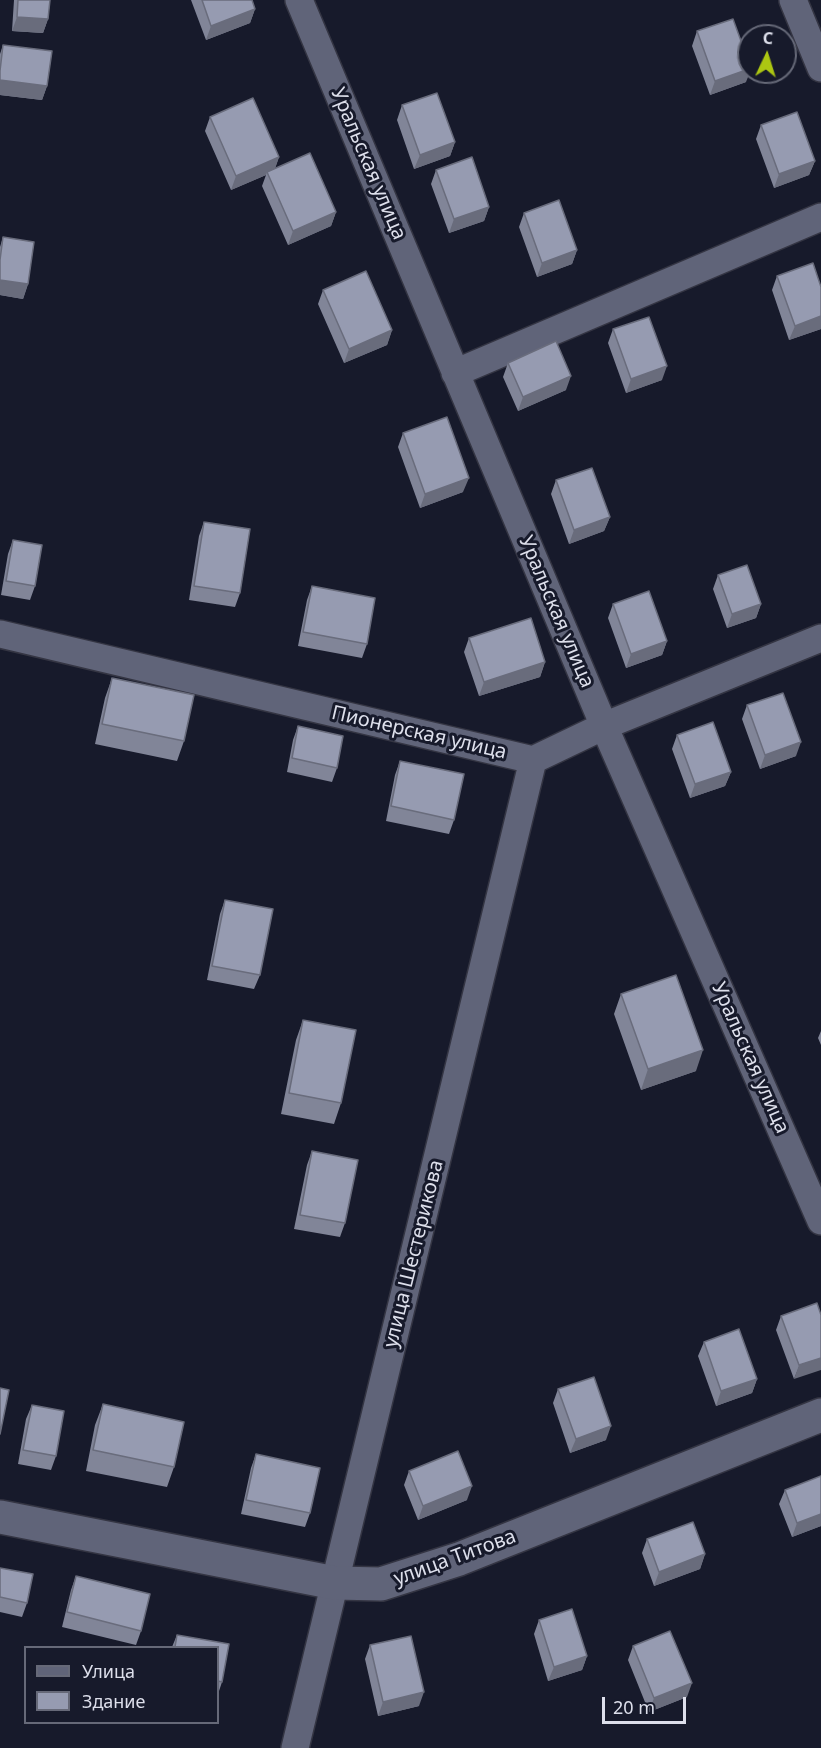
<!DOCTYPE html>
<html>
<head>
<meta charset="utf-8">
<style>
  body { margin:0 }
  #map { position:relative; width:821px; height:1748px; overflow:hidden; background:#171a2b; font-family:"Noto Sans",sans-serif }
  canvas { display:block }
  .legend { position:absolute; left:24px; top:1646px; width:195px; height:78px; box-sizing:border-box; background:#171a2b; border:2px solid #666978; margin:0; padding:8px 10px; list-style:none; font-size:18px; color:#dddfeb }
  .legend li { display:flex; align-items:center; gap:12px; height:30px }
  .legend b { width:30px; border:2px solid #666978 }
  .north { position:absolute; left:737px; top:24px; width:60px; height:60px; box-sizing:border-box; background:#171a2b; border:2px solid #666978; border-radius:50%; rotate:4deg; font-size:16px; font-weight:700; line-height:24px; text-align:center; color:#dddfeb }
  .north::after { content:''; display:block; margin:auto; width:21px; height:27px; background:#acc612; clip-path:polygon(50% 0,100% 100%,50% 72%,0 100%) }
  .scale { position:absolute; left:602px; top:1697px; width:84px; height:27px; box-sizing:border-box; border:3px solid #dddfeb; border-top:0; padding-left:8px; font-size:18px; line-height:21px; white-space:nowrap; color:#dddfeb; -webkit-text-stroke:4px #171a2b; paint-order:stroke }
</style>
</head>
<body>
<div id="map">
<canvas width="821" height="1748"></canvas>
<ul class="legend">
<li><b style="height:8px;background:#606479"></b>Улица</li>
<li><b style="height:16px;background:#969bb1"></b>Здание</li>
</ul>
<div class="north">С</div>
<div class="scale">20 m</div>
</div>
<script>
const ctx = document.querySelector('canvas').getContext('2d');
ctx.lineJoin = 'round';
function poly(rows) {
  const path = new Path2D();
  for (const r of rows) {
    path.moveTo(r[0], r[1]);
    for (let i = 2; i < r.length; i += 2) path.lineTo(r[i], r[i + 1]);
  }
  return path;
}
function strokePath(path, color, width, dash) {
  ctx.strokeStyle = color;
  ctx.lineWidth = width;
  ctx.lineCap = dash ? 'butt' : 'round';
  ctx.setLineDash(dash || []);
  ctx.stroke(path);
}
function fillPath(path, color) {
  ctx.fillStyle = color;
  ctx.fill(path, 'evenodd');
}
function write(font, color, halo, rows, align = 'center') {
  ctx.font = font + ' "Noto Sans",sans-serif';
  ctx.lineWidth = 6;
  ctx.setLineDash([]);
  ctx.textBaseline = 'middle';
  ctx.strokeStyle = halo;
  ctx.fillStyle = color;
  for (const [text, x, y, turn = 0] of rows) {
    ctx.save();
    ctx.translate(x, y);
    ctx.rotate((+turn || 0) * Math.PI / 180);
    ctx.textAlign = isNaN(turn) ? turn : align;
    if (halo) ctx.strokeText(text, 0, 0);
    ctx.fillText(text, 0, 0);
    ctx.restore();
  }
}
const street = poly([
  [299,0,604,726,821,1221],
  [793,0,821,68],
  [455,373,821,217],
  [0,634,533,760,604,726,821,638],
  [295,1748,533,760]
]);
const secondary = poly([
  [0,1517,335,1583,381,1584,459,1559,821,1415]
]);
strokePath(street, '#343543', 30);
strokePath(secondary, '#343543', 36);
strokePath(street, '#606479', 27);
strokePath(secondary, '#606479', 33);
fillPath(poly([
  [14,0,50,0,48,19,43,33,12,31],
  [191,0,252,0,255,9,250,23,206,40],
  [697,31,746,82,710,95,692,46],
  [3,45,47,86,42,100,0,95,0,54],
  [402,105,455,142,450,156,414,169,397,120],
  [210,117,279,157,275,168,336,212,331,226,288,245,262,186,266,175,231,190,205,131],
  [761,125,815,161,809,175,774,188,756,139],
  [436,170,489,207,484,221,449,233,431,184],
  [524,213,577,250,572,264,537,277,519,227],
  [3,237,28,284,23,299,0,295,0,247],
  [777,276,821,287,821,329,789,340,772,290],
  [323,290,392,330,387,345,344,363,318,304],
  [613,329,662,380,626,393,608,343],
  [508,363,566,390,518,411,503,377],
  [403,433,463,492,420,508,398,447],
  [556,480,610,517,604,531,569,544,551,494],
  [204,522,240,593,235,607,189,600,199,536],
  [13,540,35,586,30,600,1,595,8,554],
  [718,575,761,604,756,618,727,628,713,589],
  [312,586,367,644,362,658,298,646,307,600],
  [613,604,667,641,662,655,626,668,608,618],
  [469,638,545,662,540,677,479,696,464,652],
  [112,678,184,741,177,761,95,744,105,698],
  [747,705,796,756,760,769,742,719],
  [298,726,337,768,332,782,287,772,293,740],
  [677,735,731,772,725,786,690,798,672,749],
  [400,761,454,820,449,834,386,821,395,775],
  [225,900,260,975,254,989,207,980,220,914],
  [621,994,696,1071,641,1090,614,1014],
  [303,1020,341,1103,334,1124,281,1114,296,1040],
  [821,1031,821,1045,818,1038],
  [312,1151,345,1223,340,1237,294,1229,307,1165],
  [821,1315,794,1379,776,1330,781,1316],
  [704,1342,757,1379,752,1393,716,1406,698,1356],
  [558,1389,606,1440,570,1453,553,1403],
  [103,1404,174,1467,167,1487,86,1471,95,1425],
  [32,1405,56,1456,51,1470,18,1464,26,1419],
  [256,1454,310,1513,305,1527,241,1514,251,1468],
  [409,1471,467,1500,418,1520,404,1485],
  [821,1476,821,1526,792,1537,779,1504,785,1490],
  [647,1539,705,1554,700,1569,654,1586,642,1553],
  [0,1568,27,1603,22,1617,0,1612],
  [76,1576,141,1631,136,1645,62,1627,71,1590],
  [539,1620,587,1656,582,1670,548,1681,534,1634],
  [177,1635,229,1644,222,1682,218,1694,218,1647,172,1647],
  [370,1645,419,1706,378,1716,365,1659],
  [633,1646,687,1697,649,1712,628,1660]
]), '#818598');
fillPath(poly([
  [255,9,250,23,206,40,211,26],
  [17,17,48,19,43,33,12,31],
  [749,69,750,72,746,82,710,95,715,81],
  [0,80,47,86,42,100,0,95],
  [455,142,450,156,414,169,420,155],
  [279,157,274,172,267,172,266,175,231,190,236,176],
  [815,161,809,175,774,188,779,174],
  [489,207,484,221,449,233,454,219],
  [336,212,331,226,288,245,293,231],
  [577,250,572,264,537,277,542,263],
  [0,280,28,284,23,299,0,295],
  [821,316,821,329,789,340,795,326],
  [392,330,387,345,344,363,349,349],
  [667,366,662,380,626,393,631,379],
  [571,376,566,390,518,411,523,397],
  [469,478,463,492,420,508,425,494],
  [610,517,604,531,569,544,574,530],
  [761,604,756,618,727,628,732,614],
  [667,641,662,655,626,668,631,654],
  [545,662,540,677,479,696,484,682],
  [801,742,796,756,760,769,765,755],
  [731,772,725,786,690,798,695,784],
  [703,1050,696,1071,641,1090,648,1069],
  [821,1358,821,1370,794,1379,799,1365],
  [757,1379,752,1393,716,1406,721,1391],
  [611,1426,606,1440,570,1453,576,1439],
  [472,1486,467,1500,418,1520,423,1506],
  [821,1514,821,1526,792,1537,797,1523],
  [705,1554,700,1569,654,1586,659,1572],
  [587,1656,582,1670,548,1681,554,1667],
  [692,1683,687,1697,649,1712,654,1698],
  [424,1692,419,1706,378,1716,383,1702]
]), '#696c7c');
const building = poly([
  [18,0,50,0,48,19,17,17,18,0],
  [202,0,252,0,255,9,211,26,202,0],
  [733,19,749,63,749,69,715,81,697,31,733,19],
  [3,45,52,51,47,86,0,80,0,71,3,45],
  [437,93,455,142,420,155,402,105,437,93],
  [253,98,279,157,236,176,210,117,253,98],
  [797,112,815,161,779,174,761,125,797,112],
  [310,153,336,212,293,231,267,172,310,153],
  [472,157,489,207,454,219,436,170,472,157],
  [559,200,577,250,542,263,524,213,559,200],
  [3,237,34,242,28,284,0,280,0,260,3,237],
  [813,263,821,287,821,316,795,326,777,276,813,263],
  [366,271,392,330,349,349,323,290,366,271],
  [649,317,667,366,631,379,613,329,649,317],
  [556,341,571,376,523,397,508,363,556,341],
  [447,417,469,478,425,494,403,433,447,417],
  [592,468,610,517,574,530,556,480,592,468],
  [204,522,250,529,240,593,194,586,204,522],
  [13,540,42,545,35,586,6,581,13,540],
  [747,565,761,604,732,614,718,575,747,565],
  [312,586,375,598,367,644,303,632,312,586],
  [649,591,667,641,631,654,613,604,649,591],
  [531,618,545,662,484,682,469,638,531,618],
  [112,678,194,695,184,741,102,724,112,678],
  [783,693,801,742,765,755,747,705,783,693],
  [713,722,731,772,695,784,677,735,713,722],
  [298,726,343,736,337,768,292,758,298,726],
  [400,761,464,774,454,820,391,806,400,761],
  [225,900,273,909,260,975,212,966,225,900],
  [676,975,703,1050,648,1069,621,994,676,975],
  [303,1020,356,1030,341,1103,289,1093,303,1020],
  [312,1151,358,1160,345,1223,300,1215,312,1151],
  [817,1303,821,1315,821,1358,799,1365,781,1316,817,1303],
  [739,1329,757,1379,721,1391,704,1342,739,1329],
  [594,1377,611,1426,576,1439,558,1389,594,1377],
  [0,1388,9,1390,0,1434,0,1388],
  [103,1404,184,1422,174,1467,93,1450,103,1404],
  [32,1405,64,1411,56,1456,23,1450,32,1405],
  [458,1451,472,1486,423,1506,409,1471,458,1451],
  [256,1454,320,1468,310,1513,246,1500,256,1454],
  [821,1476,821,1514,797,1523,785,1490,821,1476],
  [693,1522,705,1554,659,1572,647,1539,693,1522],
  [0,1568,33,1574,27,1603,0,1597,0,1568],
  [76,1576,150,1594,141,1631,67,1612,76,1576],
  [572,1609,587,1656,554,1667,539,1620,572,1609],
  [670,1631,692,1683,654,1698,633,1646,670,1631],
  [177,1635,229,1644,222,1682,218,1681,218,1647,175,1647,177,1635],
  [411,1636,424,1692,383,1702,370,1645,411,1636]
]);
fillPath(building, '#969bb1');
strokePath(building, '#696c7c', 1.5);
write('20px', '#dddfeb', '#171a2b', [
  ["Уральская улица",368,164,67],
  ["Уральская улица",556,612,67],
  ["Пионерская улица",419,733,13],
  ["Уральская улица",750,1058,66],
  ["улица Шестерикова",414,1254,-76],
  ["улица Титова",455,1558,-20]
]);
</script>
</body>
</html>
